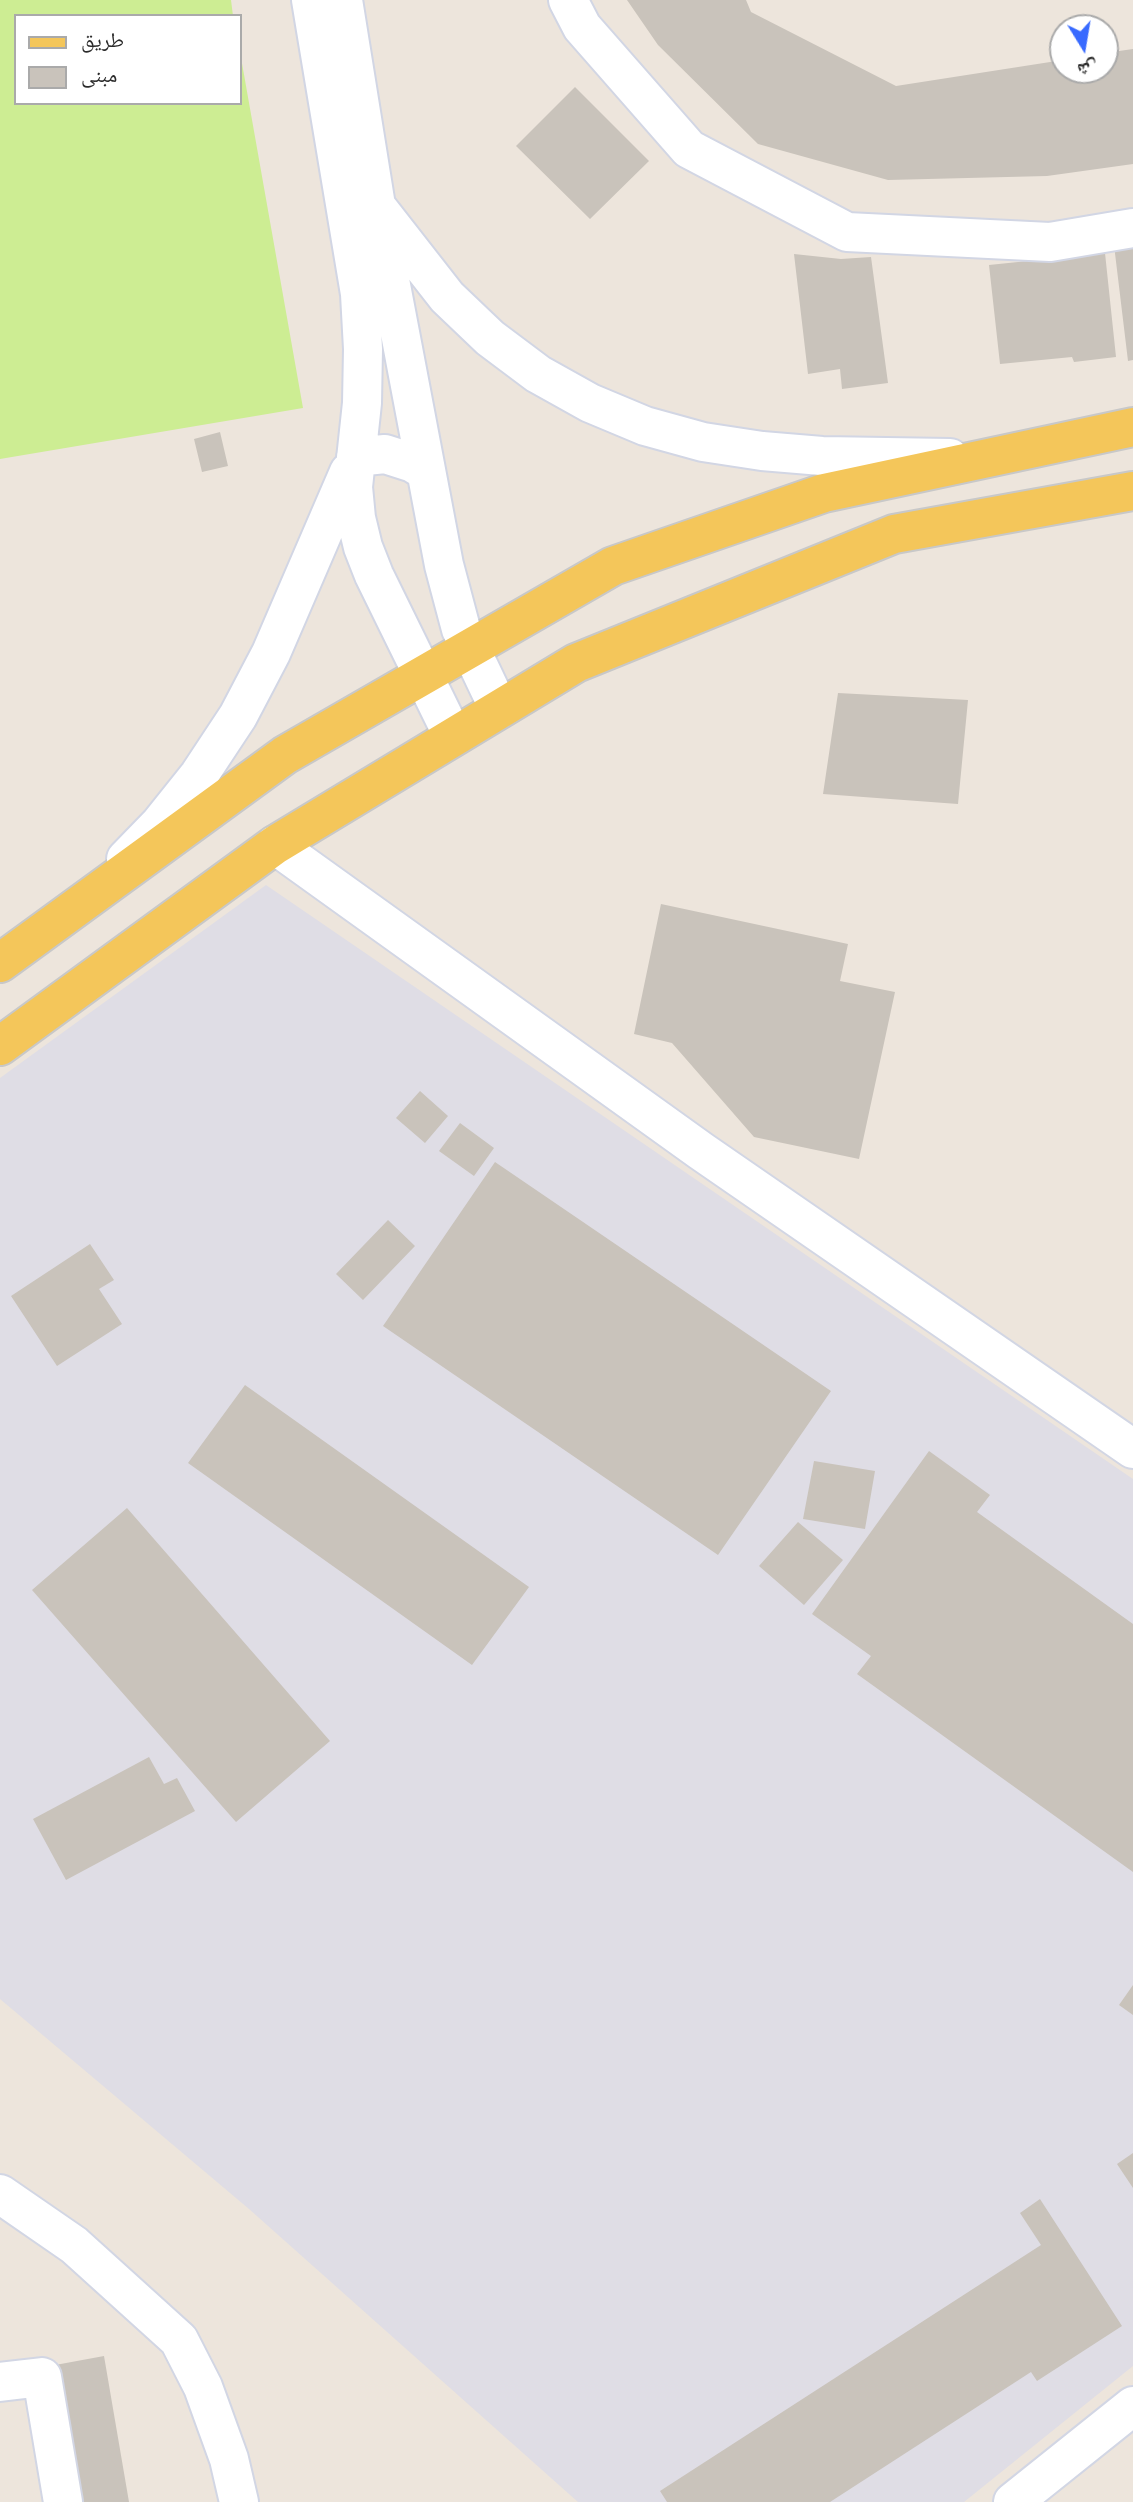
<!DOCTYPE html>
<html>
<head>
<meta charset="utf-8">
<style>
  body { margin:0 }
  #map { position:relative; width:1133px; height:2502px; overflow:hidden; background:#ede5dc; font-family:"Alegreya Sans","Noto Naskh Arabic",sans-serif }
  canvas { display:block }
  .legend { position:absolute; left:14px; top:14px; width:228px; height:91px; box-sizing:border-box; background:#fff; border:2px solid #aaa; margin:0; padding:9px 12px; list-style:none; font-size:21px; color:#2b2b2b }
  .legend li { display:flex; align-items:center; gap:14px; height:35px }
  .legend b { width:35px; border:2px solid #aaa }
  .north { position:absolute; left:1049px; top:14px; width:70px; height:70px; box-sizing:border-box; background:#fff; border:2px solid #aaa; border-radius:50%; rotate:169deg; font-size:19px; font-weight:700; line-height:28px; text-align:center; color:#2b2b2b }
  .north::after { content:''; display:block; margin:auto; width:24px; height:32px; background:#386aff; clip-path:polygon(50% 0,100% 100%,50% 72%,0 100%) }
</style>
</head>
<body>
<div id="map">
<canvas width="1133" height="2502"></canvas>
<ul class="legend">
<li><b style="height:9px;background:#f4c65a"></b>طريق</li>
<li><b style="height:19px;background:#c9c3bb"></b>مبنى</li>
</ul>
<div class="north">ش</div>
</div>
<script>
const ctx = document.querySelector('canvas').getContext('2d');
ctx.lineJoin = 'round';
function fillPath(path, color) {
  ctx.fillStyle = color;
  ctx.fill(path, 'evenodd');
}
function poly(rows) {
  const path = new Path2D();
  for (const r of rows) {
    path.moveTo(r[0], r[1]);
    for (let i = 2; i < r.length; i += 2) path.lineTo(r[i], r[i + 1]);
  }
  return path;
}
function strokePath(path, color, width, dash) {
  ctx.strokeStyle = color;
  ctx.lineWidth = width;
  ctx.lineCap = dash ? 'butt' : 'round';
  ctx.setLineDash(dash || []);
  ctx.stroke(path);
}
fillPath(poly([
  [266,885,1133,1479,1133,2366,964,2502,578,2502,249,2209,0,1999,0,1078]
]), '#dfdde5');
fillPath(poly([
  [0,0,231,0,233,16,16,16,16,103,240,103,240,52,303,408,0,459]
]), '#cded93');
fillPath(poly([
  [627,0,746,0,751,12,896,86,1063,60,1063,70,1105,70,1105,53,1133,49,1133,164,1047,176,888,180,758,144,658,45],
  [575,87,649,161,590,219,516,146],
  [1133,242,1133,360,1128,361,1114,245],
  [1105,253,1116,357,1074,362,1072,357,1000,364,989,265],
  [794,254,841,259,871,257,888,383,842,389,840,369,808,374],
  [220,432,228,466,202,472,194,439],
  [838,693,968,700,958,804,823,794],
  [661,904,848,944,840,981,895,992,859,1159,754,1137,672,1043,634,1034],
  [420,1091,448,1116,425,1143,396,1118],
  [460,1123,494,1148,474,1176,439,1151],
  [495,1162,831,1391,718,1555,383,1326],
  [388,1220,415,1246,363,1300,336,1274],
  [90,1244,114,1280,99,1289,122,1324,57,1366,11,1296],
  [245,1385,529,1587,472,1665,188,1463],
  [929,1451,990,1495,977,1512,1133,1624,1133,1872,857,1674,871,1656,812,1614],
  [814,1461,875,1471,865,1529,803,1519],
  [127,1508,330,1741,236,1822,32,1590],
  [798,1522,843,1560,804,1605,759,1566],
  [149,1757,164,1784,177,1778,195,1811,66,1880,33,1819],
  [1133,1985,1133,2015,1119,2005],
  [1133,2153,1133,2188,1117,2164],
  [1040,2199,1122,2326,1037,2381,1031,2372,830,2502,667,2502,660,2491,1041,2245,1020,2213],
  [104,2356,129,2502,62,2502,39,2368]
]), '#c9c3bb');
const minor = poly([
  [311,0,360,294,363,349,362,403,353,487,356,518,363,547,374,575,453,736],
  [343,0,376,206,444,565,461,629,499,709],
  [568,0,582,27,689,149,847,232,1050,242,1133,228],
  [379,210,447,297,490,338,538,374,590,403,645,426,703,442,762,451,822,456,950,458],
  [356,457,385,454,413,463,426,471],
  [275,845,701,1151,1133,1449],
  [126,859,159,825,199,775,238,716,271,653,349,472],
  [0,2194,74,2245,179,2340,203,2387,229,2459,239,2502],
  [0,2382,42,2377,63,2502],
  [1013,2502,1133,2406]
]);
const major = poly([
  [0,963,285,755,613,566,824,493,1133,427],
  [0,1046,275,845,576,663,894,534,1133,491]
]);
strokePath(minor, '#d2d6e4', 42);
strokePath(major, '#c8c8c8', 42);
strokePath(minor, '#fff', 38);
strokePath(major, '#f4c65a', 38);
</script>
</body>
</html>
